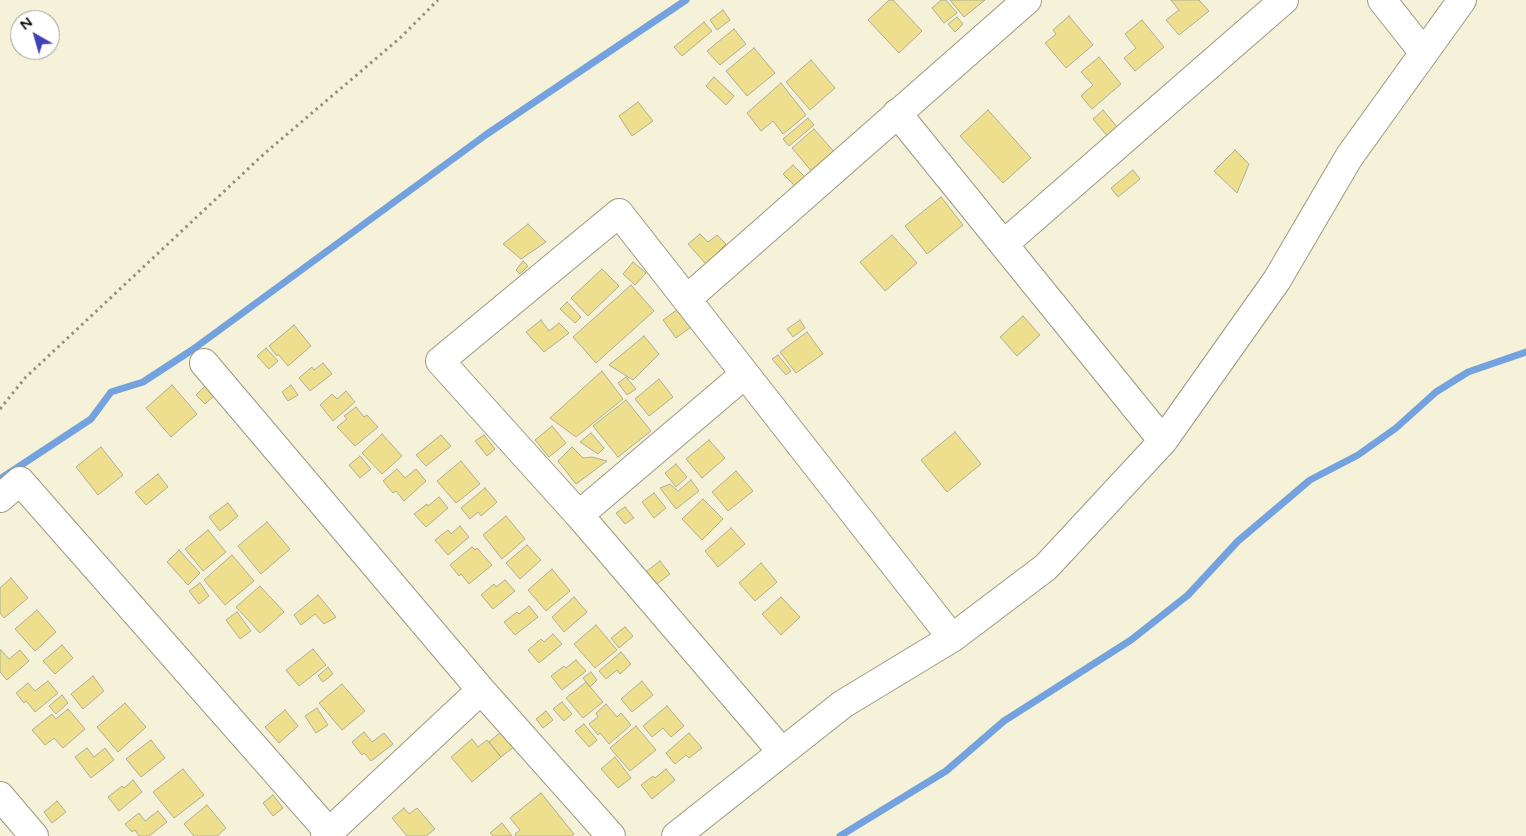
<!DOCTYPE html>
<html>
<head>
<meta charset="utf-8">
<style>
  body { margin:0 }
  #map { position:relative; width:1526px; height:836px; overflow:hidden; background:#f6f2d9; font-family:"Varela Round",sans-serif }
  canvas { display:block }
  .north { position:absolute; left:10px; top:10px; width:50px; height:50px; box-sizing:border-box; background:#fff; border:1px solid #9f9f9b; border-radius:50%; rotate:322deg; font-size:14px; font-weight:700; line-height:20px; text-align:center; color:#0f0e06 }
  .north::after { content:''; display:block; margin:auto; width:18px; height:22px; background:#4242b7; clip-path:polygon(50% 0,100% 100%,50% 72%,0 100%) }
</style>
</head>
<body>
<div id="map">
<canvas width="1526" height="836"></canvas>
<div class="north">N</div>
</div>
<script>
const ctx = document.querySelector('canvas').getContext('2d');
ctx.lineJoin = 'round';
function poly(rows) {
  const path = new Path2D();
  for (const r of rows) {
    path.moveTo(r[0], r[1]);
    for (let i = 2; i < r.length; i += 2) path.lineTo(r[i], r[i + 1]);
  }
  return path;
}
function strokePath(path, color, width, dash) {
  ctx.strokeStyle = color;
  ctx.lineWidth = width;
  ctx.lineCap = dash ? 'butt' : 'round';
  ctx.setLineDash(dash || []);
  ctx.stroke(path);
}
function fillPath(path, color) {
  ctx.fillStyle = color;
  ctx.fill(path, 'evenodd');
}
strokePath(poly([
  [0,479,91,419,111,392,143,382,192,350,487,134,686,0],
  [840,836,946,771,1004,721,1131,640,1188,595,1238,541,1310,480,1358,455,1396,428,1436,392,1468,372,1526,352]
]), '#73a2df', 7);
const building = poly([
  [889,0,893,0,922,31,899,53,868,20,889,0],
  [941,0,946,0,957,13,944,23,932,8,941,0],
  [950,0,985,0,964,17,950,0],
  [1171,0,1199,0,1209,11,1179,35,1166,20,1179,10,1171,0],
  [723,10,730,20,717,30,710,20,723,10],
  [1069,16,1093,45,1066,68,1045,43,1056,34,1053,30,1069,16],
  [957,17,963,24,955,32,948,24,957,17],
  [1142,20,1164,47,1135,71,1124,58,1136,48,1125,34,1142,20],
  [704,22,712,31,682,56,674,47,704,22],
  [734,29,746,44,720,65,707,51,734,29],
  [754,48,775,73,747,96,726,71,754,48],
  [1099,57,1121,84,1092,109,1081,96,1093,85,1081,72,1099,57],
  [811,60,835,88,810,110,786,82,811,60],
  [714,77,734,96,726,105,706,86,714,77],
  [781,83,806,115,783,134,773,121,761,131,747,113,781,83],
  [638,102,653,121,632,136,619,116,638,102],
  [988,110,1031,158,1003,183,960,136,988,110],
  [1103,110,1118,128,1108,137,1093,119,1103,110],
  [808,118,814,125,789,146,783,139,808,118],
  [814,129,836,154,813,173,792,148,814,129],
  [1235,150,1249,164,1237,193,1214,171,1235,150],
  [793,165,807,179,797,188,783,174,793,165],
  [1133,170,1140,179,1118,197,1111,188,1133,170],
  [941,197,963,225,927,254,905,226,941,197],
  [528,224,546,242,521,259,503,244,528,224],
  [700,234,708,242,717,235,726,244,706,264,688,244,700,234],
  [892,235,917,263,885,291,860,262,892,235],
  [523,261,528,266,520,274,516,270,523,261],
  [633,262,646,273,635,285,623,274,633,262],
  [602,269,619,286,588,316,571,298,602,269],
  [631,285,654,311,596,363,573,337,631,285],
  [567,302,581,317,575,323,560,309,567,302],
  [678,309,691,327,676,338,663,320,678,309],
  [1023,316,1040,335,1017,356,1000,337,1023,316],
  [541,320,549,331,559,323,569,333,544,352,526,332,541,320],
  [800,320,805,328,793,337,787,329,800,320],
  [294,325,311,346,288,366,278,354,277,356,269,346,294,325],
  [807,332,823,354,796,373,780,352,807,332],
  [644,336,659,354,633,380,609,365,644,336],
  [266,348,278,361,269,369,257,356,266,348],
  [778,355,791,371,786,375,772,359,778,355],
  [323,363,332,374,310,391,299,378,312,367,314,370,323,363],
  [602,371,623,399,576,437,550,418,602,371],
  [626,377,636,389,627,395,618,383,626,377],
  [659,379,673,397,649,416,635,399,659,379],
  [172,385,197,414,171,437,146,408,172,385],
  [206,385,215,395,205,404,196,395,206,385],
  [291,385,298,395,288,401,282,392,291,385],
  [346,391,355,402,333,421,320,405,332,394,337,399,346,391],
  [626,400,651,431,618,457,593,426,626,400],
  [356,407,364,417,367,415,378,427,355,446,337,427,347,419,344,416,356,407],
  [552,426,566,443,549,457,535,440,552,426],
  [955,432,981,464,947,492,921,460,955,432],
  [591,433,604,448,598,454,580,442,591,433],
  [382,434,402,456,382,474,362,453,382,434],
  [441,435,451,446,426,466,416,455,441,435],
  [484,435,495,449,487,456,475,441,484,435],
  [709,440,725,458,702,478,686,459,709,440],
  [101,447,123,475,98,495,76,467,101,447],
  [572,447,583,458,592,457,607,461,576,484,558,461,572,447],
  [360,456,371,469,360,478,349,465,360,456],
  [461,461,480,484,456,503,437,481,461,461],
  [676,464,687,477,676,487,665,473,676,464],
  [397,469,405,478,416,469,426,481,404,501,396,491,393,493,383,481,397,469],
  [736,471,753,491,728,511,712,492,736,471],
  [158,474,168,487,146,505,135,492,158,474],
  [691,480,699,491,676,509,660,488,670,484,678,491,691,480],
  [485,488,497,502,481,516,478,512,470,519,461,508,485,488],
  [654,493,666,508,654,518,642,502,654,493],
  [439,497,448,508,426,527,414,514,427,504,428,506,439,497],
  [703,499,723,519,702,540,682,519,703,499],
  [228,503,238,516,220,531,209,517,228,503],
  [625,507,634,518,625,524,616,513,625,507],
  [506,516,525,539,502,559,483,535,506,516],
  [267,522,290,549,261,574,238,546,267,522],
  [460,526,469,537,448,555,435,540,448,530,451,534,460,526],
  [731,528,745,544,718,567,705,551,731,528],
  [208,530,226,552,203,571,185,549,208,530],
  [527,545,541,560,520,579,506,563,527,545],
  [472,547,475,550,477,548,492,565,469,584,461,574,459,576,450,565,472,547],
  [179,550,200,573,188,585,167,562,179,550],
  [232,555,254,581,225,605,204,580,232,555],
  [660,561,670,574,653,587,643,574,660,561],
  [761,563,777,582,755,601,739,583,761,563],
  [552,569,570,591,546,611,528,590,552,569],
  [11,578,28,598,4,618,0,613,0,588,11,578],
  [505,580,515,591,493,609,481,595,494,584,496,587,505,580],
  [200,583,209,596,199,604,189,591,200,583],
  [260,586,284,612,260,633,236,607,260,586],
  [318,595,336,617,324,624,315,614,301,625,294,615,318,595],
  [574,597,587,612,564,632,552,617,574,597],
  [781,597,800,617,781,635,762,614,781,597],
  [529,606,538,617,515,635,504,622,517,612,519,614,529,606],
  [37,610,56,632,35,651,15,629,37,610],
  [237,612,251,631,240,639,226,620,237,612],
  [596,625,617,650,595,668,574,644,596,625],
  [625,627,633,636,619,648,611,638,625,627],
  [553,634,562,644,539,663,528,650,541,639,544,642,553,634],
  [62,645,73,658,55,674,43,661,62,645],
  [313,649,326,665,299,686,286,670,313,649],
  [1,650,9,659,20,650,29,661,7,680,0,672,0,651,1,650],
  [621,652,631,664,620,674,617,670,606,679,599,671,621,652],
  [576,660,586,671,562,690,551,676,564,666,566,668,576,660],
  [328,667,333,674,323,682,318,676,328,667],
  [591,672,597,680,590,687,583,678,591,672],
  [93,676,104,691,83,709,71,694,93,676],
  [48,681,58,693,35,712,26,701,24,703,16,693,28,683,35,691,48,681],
  [642,681,653,695,632,712,621,699,642,681],
  [586,682,603,702,583,718,566,698,586,682],
  [342,684,365,711,342,730,319,703,342,684],
  [62,695,68,703,56,714,49,706,62,695],
  [562,702,572,714,564,721,553,709,562,702],
  [125,703,146,727,118,752,97,727,125,703],
  [606,704,617,717,621,713,631,725,609,744,600,733,598,735,589,724,598,717,596,713,606,704],
  [667,706,684,726,671,737,663,728,652,737,643,726,667,706],
  [317,708,328,725,316,733,305,716,317,708],
  [68,709,85,729,63,748,54,738,45,745,32,730,52,714,56,719,68,709],
  [285,710,298,726,279,743,265,727,285,710],
  [546,711,553,720,543,728,536,719,546,711],
  [584,724,597,740,589,747,575,731,584,724],
  [636,726,656,750,630,771,610,748,636,726],
  [502,731,515,746,501,757,489,742,502,731],
  [364,732,372,742,384,733,393,744,371,761,364,753,362,755,352,742,364,732],
  [689,733,702,748,689,758,686,755,675,764,666,753,689,733],
  [472,739,478,747,487,740,501,757,472,782,451,757,472,739],
  [151,740,165,758,141,777,126,759,151,740],
  [87,748,94,757,105,748,114,760,91,778,75,757,87,748],
  [615,757,631,778,618,788,601,769,615,757],
  [183,769,204,795,174,818,153,792,183,769],
  [666,769,675,780,652,799,641,785,653,776,655,778,666,769],
  [133,780,142,792,119,811,108,797,122,786,124,788,133,780],
  [541,793,574,834,572,836,516,836,515,834,520,830,510,818,541,793],
  [273,795,283,808,273,816,263,803,273,795],
  [57,801,66,812,52,823,44,812,57,801],
  [207,805,226,828,217,836,194,836,184,824,207,805],
  [404,808,409,814,417,808,435,829,426,836,407,836,392,818,404,808],
  [158,811,167,822,149,836,139,836,135,830,132,832,125,824,139,813,145,821,158,811],
  [502,823,512,836,493,836,490,833,502,823]
]);
fillPath(building, '#eddf8d');
strokePath(building, '#b0ad95', 1);
const minor = poly([
  [1382,0,1424,53],
  [897,113,1163,441],
  [1004,244,1284,0],
  [687,299,1027,0],
  [204,363,481,690,611,836],
  [0,498,20,481,329,832],
  [579,515,745,374],
  [782,752,579,515,440,361,619,213,952,638],
  [0,796,34,836],
  [325,836,481,690],
  [676,836,843,704,952,638,1046,567,1163,441,1277,280,1349,157,1462,0]
]);
strokePath(minor, '#9d9982', 30);
strokePath(poly([
  [0,409,25,378,265,153,400,38,438,0]
]), '#94917f', 3, [2.5, 4]);
strokePath(minor, '#fff', 28);
</script>
</body>
</html>
